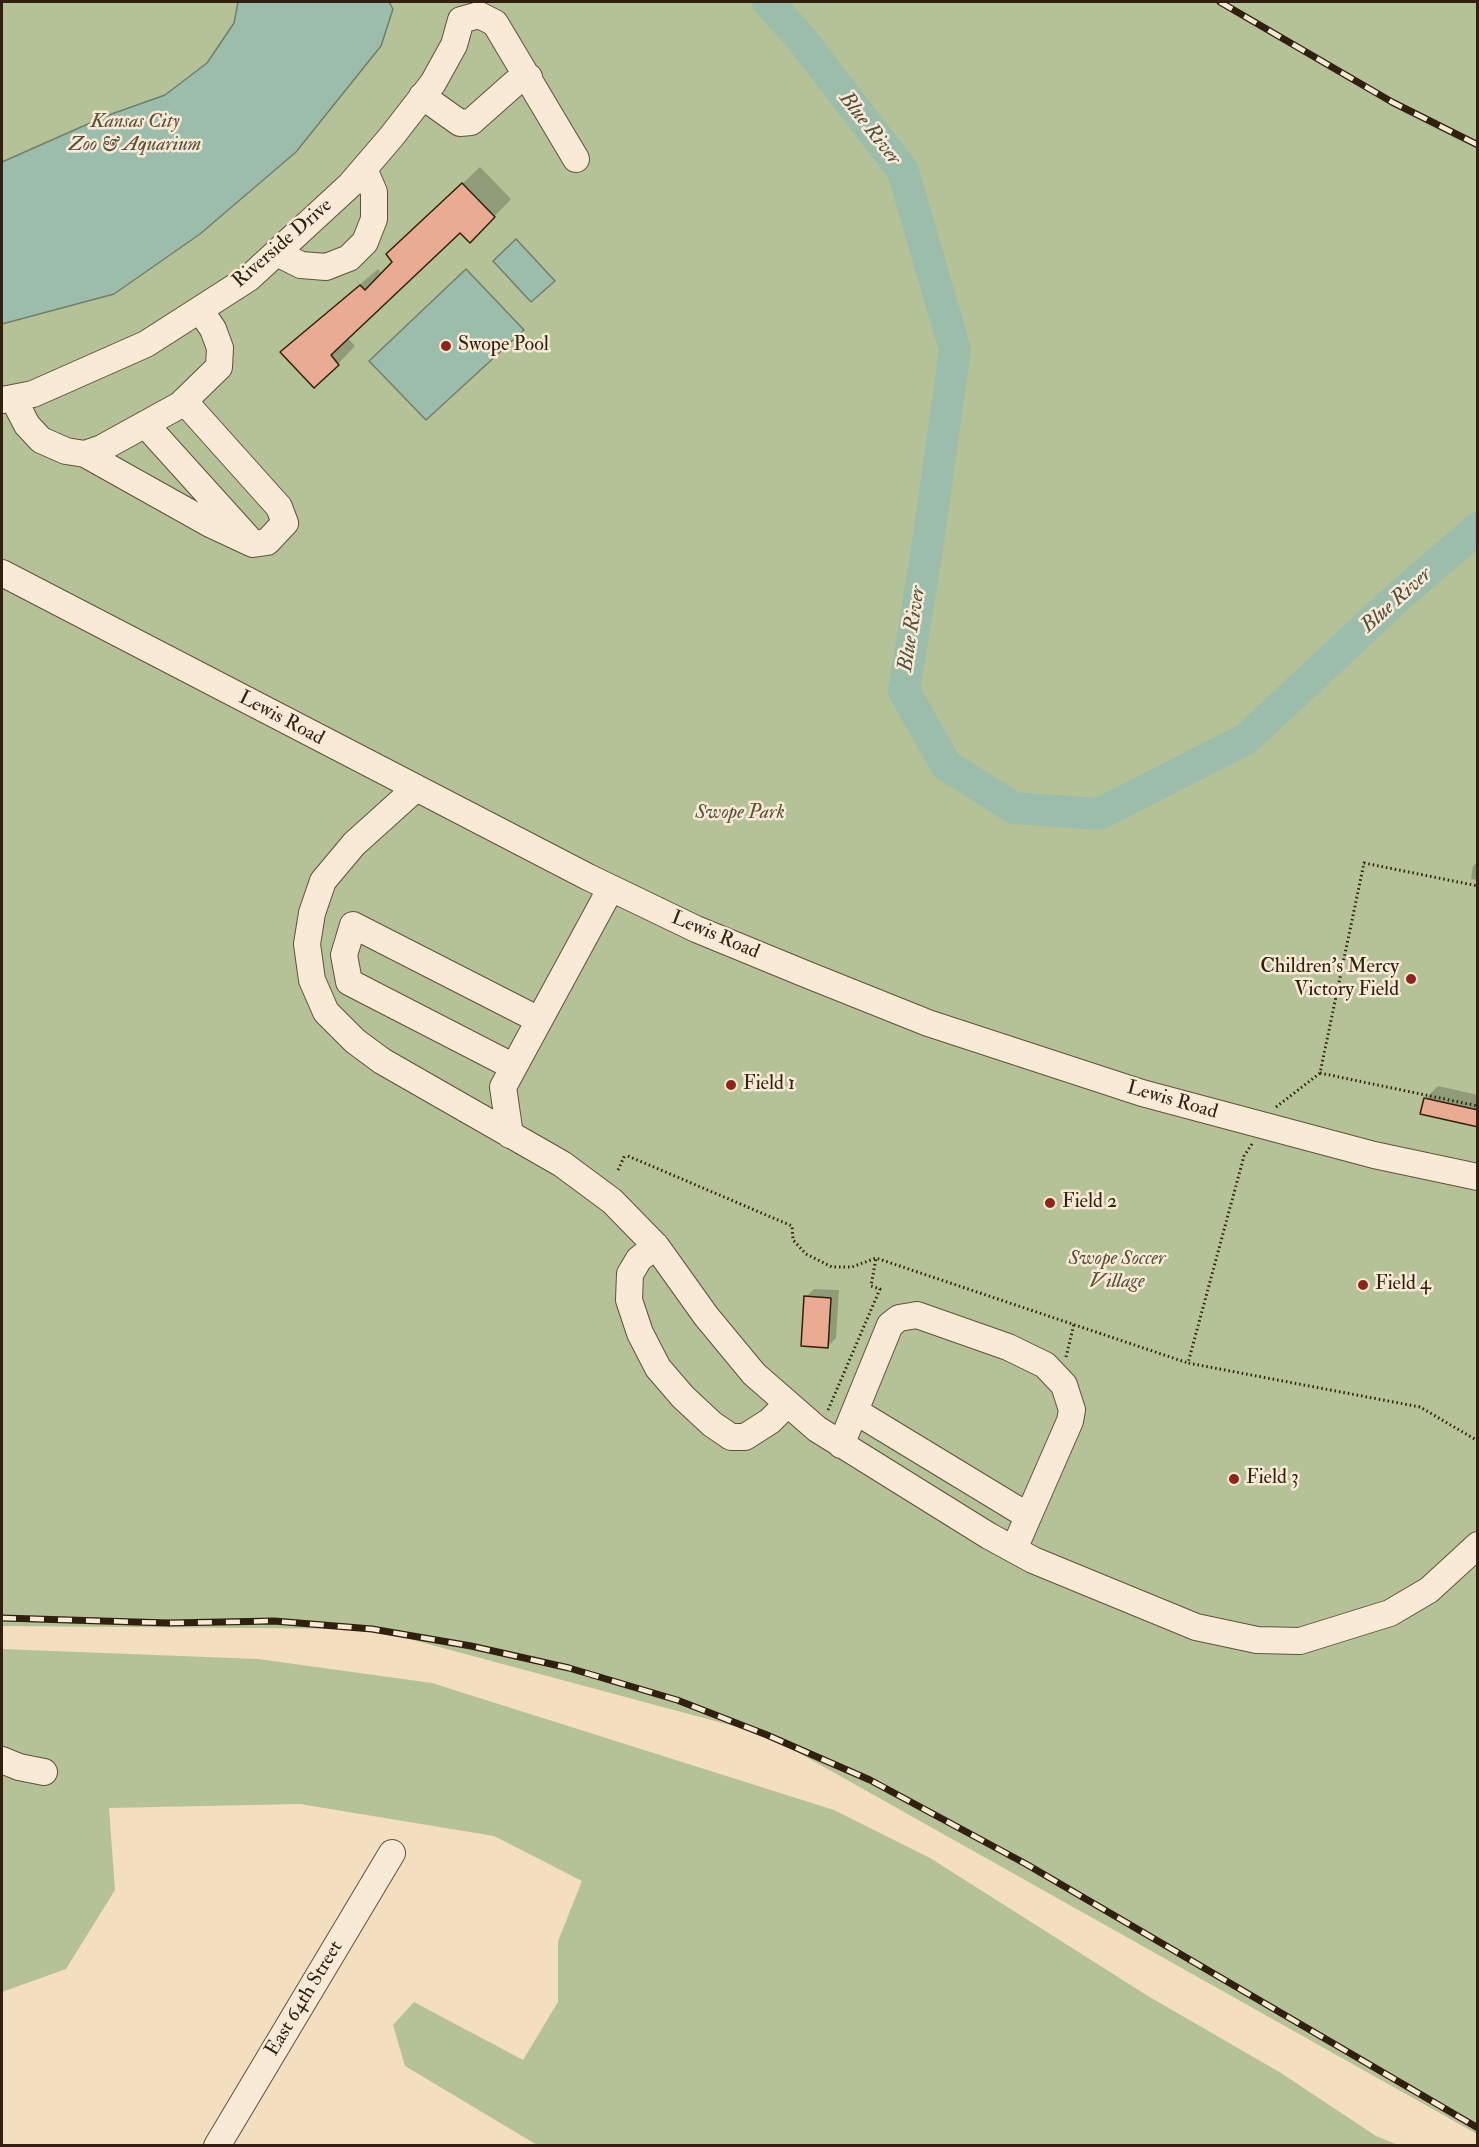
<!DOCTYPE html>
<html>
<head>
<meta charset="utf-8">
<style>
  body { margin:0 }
  #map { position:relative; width:1479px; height:2147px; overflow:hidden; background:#f4dec0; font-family:"IM FELL Double Pica",serif }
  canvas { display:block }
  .frame { position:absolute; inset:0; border:3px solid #31200f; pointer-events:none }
</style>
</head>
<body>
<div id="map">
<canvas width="1479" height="2147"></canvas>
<div class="frame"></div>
</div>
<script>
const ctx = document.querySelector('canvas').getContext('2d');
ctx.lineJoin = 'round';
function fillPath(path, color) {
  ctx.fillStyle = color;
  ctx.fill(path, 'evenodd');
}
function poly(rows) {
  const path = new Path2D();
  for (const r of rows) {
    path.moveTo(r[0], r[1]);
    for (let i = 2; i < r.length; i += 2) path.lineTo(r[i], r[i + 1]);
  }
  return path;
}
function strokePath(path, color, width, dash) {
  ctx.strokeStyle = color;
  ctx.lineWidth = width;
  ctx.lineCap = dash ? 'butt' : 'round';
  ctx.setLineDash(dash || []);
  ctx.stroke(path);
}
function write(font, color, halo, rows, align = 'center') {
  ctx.font = font + ' "IM FELL Double Pica",serif';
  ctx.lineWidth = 5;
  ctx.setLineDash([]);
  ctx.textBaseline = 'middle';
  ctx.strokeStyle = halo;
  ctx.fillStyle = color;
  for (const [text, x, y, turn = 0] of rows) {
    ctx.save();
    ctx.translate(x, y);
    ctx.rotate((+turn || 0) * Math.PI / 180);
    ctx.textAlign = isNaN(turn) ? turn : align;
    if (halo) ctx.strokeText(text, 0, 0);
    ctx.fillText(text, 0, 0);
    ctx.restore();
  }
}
fillPath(poly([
  [2,2,1477,2,1477,2134,767,1735,372,1629,2,1626],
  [2,1649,258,1659,432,1683,834,1810,930,1858,1148,1996,1281,2073,1376,2136,1398,2145,537,2145,405,2066,393,2025,414,2002,523,2060,558,2002,558,1941,582,1881,494,1836,300,1804,109,1808,115,1890,66,1969,2,1992]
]), '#b5c298');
const water = poly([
  [238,2,389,2,393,9,381,46,296,152,200,234,114,294,2,324,2,162,106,116,165,95,207,63,234,23,238,2],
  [516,239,555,281,531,302,493,261,516,239],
  [466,269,524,330,426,420,369,361,466,269]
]);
fillPath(water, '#9dbdac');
strokePath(water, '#727e6d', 1.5);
fillPath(poly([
  [480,167,511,199,487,224,460,231,347,337,355,346,338,364,282,352,378,269,382,274,394,262,406,237],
  [1478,862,1478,880,1471,879,1473,866],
  [1438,1086,1478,1095,1478,1125,1425,1099],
  [814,1289,839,1290,836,1338,828,1346,806,1297]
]), '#0003');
strokePath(poly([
  [768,2,799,36,903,171,955,350,926,556,904,691,946,765,1014,808,1099,814,1246,739,1398,597,1478,528]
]), '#9dbdac', 32);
const building = poly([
  [462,183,495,217,470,243,460,233,331,355,339,365,314,388,280,352,360,285,365,290,392,262,386,254,462,183],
  [1424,1098,1478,1110,1478,1127,1420,1114,1424,1098],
  [804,1296,831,1298,828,1348,801,1346,804,1296]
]);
fillPath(building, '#e9ac93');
strokePath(building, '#31200f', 1.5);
const minor = poly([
  [422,96,460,123,471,122,515,83,529,77],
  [277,253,301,265,326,267,349,258,365,242,374,219,374,192,364,169],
  [13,398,27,425,41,440,66,451,85,454,102,448,180,405,219,367,220,348,213,329,200,310],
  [2,400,33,394,146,344,249,278,350,185,392,136,433,83,454,45,461,20,479,15,495,23,576,159],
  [145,424,247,537],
  [85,454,210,524,253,544,267,542,285,523,279,507,184,401],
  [2,573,588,877,696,929,808,975,928,1023,1142,1093,1374,1155,1478,1177],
  [415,789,354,844,323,881,312,913,307,944,312,980,326,1012,355,1041,382,1061,562,1164,612,1201,656,1246,706,1316,754,1374,817,1429,989,1536,1033,1560,1196,1627,1257,1640,1300,1641,1390,1613,1429,1590,1478,1545],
  [514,1067,349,982,344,955,353,925,539,1020],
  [510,1135,503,1087,611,888],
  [656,1246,639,1259,630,1274,629,1300,640,1333,658,1368,683,1397,712,1424,731,1437,745,1437,770,1421,787,1404],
  [855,1411,1028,1516],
  [841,1445,890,1325,899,1318,917,1315,1008,1347,1045,1365,1064,1385,1072,1410,1070,1421,1014,1549],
  [2,1760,19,1767,44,1772],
  [217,2146,392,1853]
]);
strokePath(minor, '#62503b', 28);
strokePath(poly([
  [1320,1073,1478,1106],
  [1276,1107,1320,1073,1364,863,1478,886],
  [1252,1144,1244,1156,1188,1363,1420,1407,1478,1441],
  [628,1156,792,1226,793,1240,806,1254,832,1267,852,1267,876,1258,1188,1363],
  [618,1170,625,1155],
  [1066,1357,1074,1324],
  [828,1410,880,1289,871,1286,876,1258]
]), '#31200f', 3, [1.5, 3]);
strokePath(minor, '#f8ead6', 26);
const rail = poly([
  [1220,2,1392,102,1478,145],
  [2,1618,169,1623,274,1621,372,1629,471,1646,569,1668,677,1700,767,1735,870,1780,1026,1864,1478,2128]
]);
strokePath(rail, '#31200f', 7);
strokePath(rail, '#f8ead6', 4.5, [14]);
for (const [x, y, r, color] of [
  [446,346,6,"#8f2418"],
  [1411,979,6,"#8f2418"],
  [731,1085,6,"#8f2418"],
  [1050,1203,6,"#8f2418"],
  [1363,1285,6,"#8f2418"],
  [1234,1479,6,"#8f2418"]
]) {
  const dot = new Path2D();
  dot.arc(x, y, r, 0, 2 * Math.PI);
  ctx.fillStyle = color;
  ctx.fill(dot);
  strokePath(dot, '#f8ead6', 2);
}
write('italic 20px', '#595138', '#f8ead6', [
  ["Kansas City",135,123],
  ["Zoo & Aquarium",135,146],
  ["Swope Park",740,814],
  ["Swope Soccer",1117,1260],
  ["Village",1117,1283]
]);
write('20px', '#31200f', '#f8ead6', [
  ["Riverside Drive",283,244,-41],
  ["Lewis Road",281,719,28],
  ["Lewis Road",715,936,23],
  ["Lewis Road",1172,1101,16],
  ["East 64th Street",305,1999,-59]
]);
write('20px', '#31200f', '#f8ead6', [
  ["Swope Pool",458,346],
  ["Children's Mercy",1399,968,"right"],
  ["Victory Field",1399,991,"right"],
  ["Field 1",743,1085],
  ["Field 2",1062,1203],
  ["Field 4",1375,1285],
  ["Field 3",1246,1479]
], 'left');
write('italic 21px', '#514f3e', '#f8ead6', [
  ["Blue River",869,129,52],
  ["Blue River",1397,601,-42],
  ["Blue River",913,629,-81]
]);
</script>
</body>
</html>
